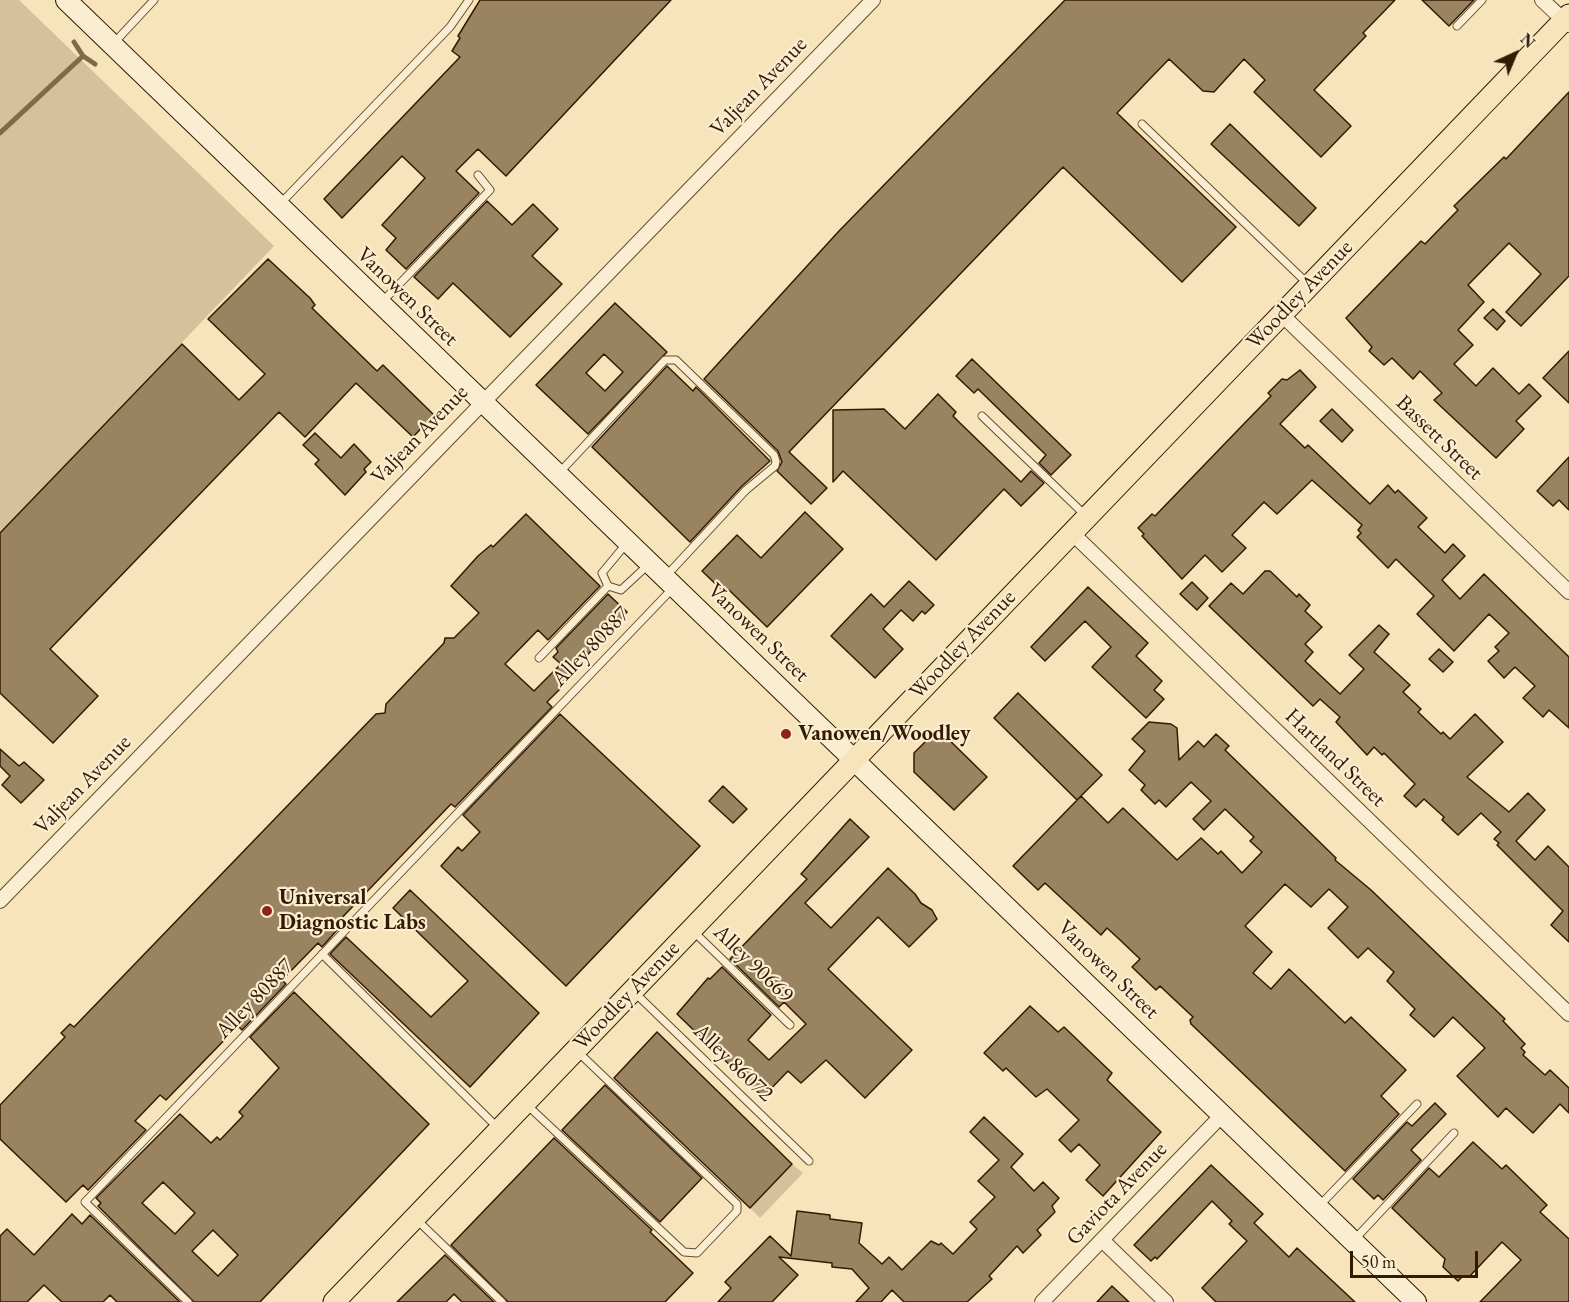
<!DOCTYPE html>
<html>
<head>
<meta charset="utf-8">
<style>
  body { margin:0 }
  #map { position:relative; width:1569px; height:1302px; overflow:hidden; background:#f7e4ba; font-family:"EB Garamond",serif }
  canvas { display:block }
  .north { position:absolute; left:1485px; top:24px; width:60px; height:60px; -webkit-text-stroke:4px #faedd2; paint-order:stroke; rotate:44deg; font-size:16px; font-weight:700; line-height:24px; text-align:center; color:#331a00 }
  .north::after { content:''; display:block; margin:auto; width:21px; height:27px; background:#331a00; clip-path:polygon(50% 0,100% 100%,50% 72%,0 100%) }
  .scale { position:absolute; left:1350px; top:1251px; width:128px; height:27px; box-sizing:border-box; border:3px solid #331a00; border-top:0; padding-left:8px; font-size:18px; line-height:21px; white-space:nowrap; color:#331a00; -webkit-text-stroke:4px #faedd2; paint-order:stroke }
</style>
</head>
<body>
<div id="map">
<canvas width="1569" height="1302"></canvas>
<div class="north">N</div>
<div class="scale">50 m</div>
</div>
<script>
const ctx = document.querySelector('canvas').getContext('2d');
ctx.lineJoin = 'round';
function fillPath(path, color) {
  ctx.fillStyle = color;
  ctx.fill(path, 'evenodd');
}
function poly(rows) {
  const path = new Path2D();
  for (const r of rows) {
    path.moveTo(r[0], r[1]);
    for (let i = 2; i < r.length; i += 2) path.lineTo(r[i], r[i + 1]);
  }
  return path;
}
function strokePath(path, color, width, dash) {
  ctx.strokeStyle = color;
  ctx.lineWidth = width;
  ctx.lineCap = dash ? 'butt' : 'round';
  ctx.setLineDash(dash || []);
  ctx.stroke(path);
}
function write(font, color, halo, rows, align = 'center') {
  ctx.font = font + ' "EB Garamond",serif';
  ctx.lineWidth = 4.5;
  ctx.setLineDash([]);
  ctx.textBaseline = 'middle';
  ctx.strokeStyle = halo;
  ctx.fillStyle = color;
  for (const [text, x, y, turn = 0] of rows) {
    ctx.save();
    ctx.translate(x, y);
    ctx.rotate((+turn || 0) * Math.PI / 180);
    ctx.textAlign = isNaN(turn) ? turn : align;
    if (halo) ctx.strokeText(text, 0, 0);
    ctx.fillText(text, 0, 0);
    ctx.restore();
  }
}
fillPath(poly([
  [0,0,19,0,274,246,0,533],
  [792,1164,803,1173,760,1218,750,1208]
]), '#d6c29a');
strokePath(poly([
  [74,42,83,56,95,64],
  [0,133,83,56]
]), '#806a4a', 5);
const building = poly([
  [480,0,671,0,506,176,478,149,456,171,479,193,406,269,386,250,396,238,382,225,425,178,402,156,342,218,324,199,460,57,452,51,460,38,458,36,480,0],
  [1065,0,1395,0,1363,33,1366,36,1314,90,1351,126,1321,157,1254,92,1265,80,1244,59,1214,92,1203,91,1169,59,1117,113,1236,227,1182,282,1063,167,789,452,827,488,811,504,777,471,782,462,778,451,704,379,839,231,1065,0],
  [1422,0,1474,0,1449,26,1422,0],
  [1569,92,1569,276,1521,326,1506,312,1541,274,1509,243,1468,285,1484,302,1458,330,1473,345,1454,364,1476,386,1493,368,1519,394,1529,384,1541,396,1516,421,1524,429,1496,458,1434,400,1442,393,1420,371,1413,379,1392,358,1384,365,1369,351,1372,347,1346,318,1421,241,1425,244,1458,210,1454,206,1504,157,1506,159,1569,92],
  [1230,124,1316,208,1299,226,1211,144,1230,124],
  [487,201,512,225,533,204,558,229,532,256,562,284,510,337,453,283,438,299,414,277,487,201],
  [268,259,310,298,315,305,312,308,377,371,383,365,434,415,413,437,356,383,305,437,279,412,50,649,98,696,53,743,0,693,0,533,182,344,239,400,265,374,208,319,268,259],
  [615,303,667,352,588,434,536,385,615,303],
  [604,354,623,372,605,391,586,373,604,354],
  [1493,309,1505,321,1497,330,1484,318,1493,309],
  [1569,351,1569,403,1543,378,1569,351],
  [972,359,1071,455,1051,475,1039,463,1046,455,978,389,974,393,956,376,972,359],
  [667,366,693,391,696,387,770,461,742,486,690,542,592,447,667,366],
  [1300,370,1316,387,1280,424,1305,448,1308,445,1370,504,1388,485,1395,493,1398,490,1427,518,1418,527,1445,553,1453,544,1465,556,1442,580,1460,599,1484,574,1569,657,1569,728,1549,710,1543,717,1523,698,1535,686,1515,667,1504,678,1488,661,1499,651,1495,647,1509,633,1489,614,1454,651,1417,614,1434,596,1396,559,1388,568,1357,537,1361,533,1358,530,1362,525,1312,480,1277,514,1264,502,1232,535,1246,548,1222,572,1205,555,1182,579,1142,536,1144,534,1138,528,1152,514,1155,516,1237,431,1271,396,1268,393,1282,379,1287,380,1300,370],
  [938,394,956,412,953,416,960,423,1021,482,1031,471,1044,483,1021,506,1004,489,936,560,843,471,833,482,833,410,884,409,905,429,938,394],
  [1332,409,1353,430,1342,442,1320,421,1332,409],
  [315,433,341,458,354,444,371,462,364,469,366,472,345,495,315,464,319,460,303,445,315,433],
  [1569,457,1569,510,1559,500,1553,506,1537,491,1569,457],
  [805,512,843,549,767,627,729,590,725,593,702,571,737,535,761,558,805,512],
  [526,514,600,586,548,640,538,630,505,664,534,691,561,664,553,657,558,652,556,648,608,594,627,612,566,678,568,681,547,702,552,707,455,807,451,804,334,926,338,929,322,947,318,943,282,980,286,984,242,1030,238,1026,166,1100,160,1095,135,1121,146,1130,88,1190,83,1185,66,1202,0,1139,0,1105,65,1037,61,1033,70,1024,74,1027,376,714,385,713,386,704,444,643,445,638,454,638,479,613,451,586,478,556,491,545,493,547,526,514],
  [1265,571,1270,571,1297,597,1299,594,1310,605,1305,611,1322,627,1305,644,1313,652,1305,661,1340,694,1364,669,1349,655,1379,625,1389,634,1374,652,1410,685,1403,692,1421,709,1418,712,1441,734,1443,732,1450,739,1475,714,1503,742,1467,777,1509,812,1528,793,1545,810,1516,841,1535,860,1548,846,1569,867,1569,942,1551,925,1563,911,1497,845,1499,843,1494,839,1501,832,1481,813,1458,835,1442,820,1444,817,1424,799,1416,807,1404,796,1415,784,1384,753,1382,755,1374,747,1367,755,1336,722,1340,717,1320,699,1313,706,1209,606,1231,583,1243,594,1265,571],
  [909,581,934,605,925,614,922,611,913,621,901,610,883,629,903,649,875,678,831,636,871,594,884,607,909,581],
  [1192,582,1208,598,1197,610,1180,594,1192,582],
  [1088,587,1148,643,1136,656,1162,681,1154,690,1164,699,1146,718,1092,667,1111,647,1085,621,1045,661,1031,647,1088,587],
  [1439,649,1453,662,1443,672,1429,659,1439,649],
  [1018,693,1102,775,1077,800,994,718,1018,693],
  [560,714,700,846,566,986,441,866,458,847,462,851,480,832,463,815,560,714],
  [1149,722,1171,724,1177,728,1179,760,1198,741,1204,747,1216,734,1229,746,1225,750,1336,858,1335,860,1371,890,1505,1019,1503,1021,1525,1044,1521,1048,1525,1052,1523,1055,1545,1075,1550,1070,1569,1088,1569,1113,1560,1104,1533,1133,1506,1108,1498,1117,1457,1076,1485,1048,1453,1017,1434,1037,1410,1015,1415,1009,1387,981,1394,972,1368,948,1358,958,1328,928,1348,907,1329,889,1311,907,1285,884,1245,926,1272,952,1253,973,1271,989,1289,969,1345,1023,1351,1017,1406,1070,1381,1096,1399,1114,1345,1171,1191,1024,1190,1020,1193,1017,1160,986,1156,990,1132,967,1140,959,1119,939,1107,928,1101,935,1045,883,1038,890,1013,866,1081,796,1108,823,1123,808,1177,860,1201,838,1218,854,1221,851,1242,873,1262,852,1250,841,1254,837,1225,809,1204,830,1193,819,1211,801,1191,782,1166,807,1159,800,1155,804,1141,790,1145,785,1129,770,1145,751,1132,739,1149,722],
  [938,729,987,777,954,810,914,772,914,753,938,729],
  [0,749,19,766,24,762,44,780,21,803,2,785,10,776,0,766,0,749],
  [723,786,747,809,733,823,709,801,723,786],
  [850,819,869,837,805,903,831,928,888,868,915,894,921,903,932,910,937,919,909,947,878,917,828,969,912,1050,865,1098,826,1060,801,1083,788,1071,763,1097,677,1014,708,978,710,979,722,967,771,1015,748,1040,769,1060,806,1024,784,1002,779,1007,730,959,807,879,801,874,850,819],
  [410,890,539,1013,470,1087,330,954,346,937,431,1017,468,981,393,908,410,890],
  [294,992,429,1124,260,1302,194,1302,98,1206,101,1203,96,1198,180,1114,211,1143,217,1137,220,1140,243,1116,239,1112,279,1068,250,1037,294,992],
  [163,1182,195,1213,175,1234,142,1203,163,1182],
  [213,1230,238,1255,218,1276,192,1251,213,1230],
  [1030,1006,1058,1032,1064,1027,1112,1073,1107,1080,1161,1132,1103,1196,1086,1180,1100,1165,1079,1144,1071,1152,1059,1140,1079,1120,1047,1089,1036,1097,1006,1068,1003,1071,984,1053,1030,1006],
  [657,1032,792,1164,750,1208,614,1078,657,1032],
  [605,1085,702,1178,660,1222,562,1130,605,1085],
  [1435,1103,1446,1114,1411,1150,1421,1160,1383,1200,1378,1195,1374,1199,1353,1179,1407,1122,1412,1126,1435,1103],
  [984,1117,1023,1154,1011,1167,1034,1191,1043,1182,1059,1198,1052,1206,1055,1212,1037,1230,1041,1235,1023,1253,1017,1246,989,1276,992,1279,967,1302,904,1302,892,1290,881,1302,856,1302,869,1288,852,1269,832,1267,832,1263,779,1257,798,1275,772,1302,718,1302,731,1288,725,1282,770,1236,791,1256,797,1211,830,1215,830,1219,862,1223,859,1243,882,1264,889,1257,902,1270,931,1241,939,1245,941,1243,953,1254,977,1229,970,1222,995,1197,978,1181,999,1160,970,1132,984,1117],
  [554,1138,652,1230,650,1232,693,1273,665,1302,508,1302,451,1245,554,1138],
  [1473,1142,1502,1169,1506,1165,1547,1205,1540,1212,1569,1239,1569,1302,1480,1302,1521,1260,1502,1242,1469,1277,1463,1276,1458,1281,1443,1267,1445,1259,1392,1208,1429,1168,1439,1177,1473,1142],
  [1211,1165,1263,1214,1254,1223,1289,1257,1297,1248,1355,1302,1216,1302,1202,1288,1247,1241,1229,1224,1232,1221,1212,1201,1157,1259,1155,1257,1151,1261,1134,1245,1211,1165],
  [72,1214,82,1224,90,1215,180,1302,117,1302,110,1295,103,1302,62,1302,44,1285,27,1302,0,1302,0,1236,7,1229,34,1255,72,1214],
  [445,1255,494,1302,462,1302,454,1294,446,1302,397,1302,445,1255],
  [1112,1286,1129,1302,1097,1302,1112,1286]
]);
fillPath(building, '#998361');
strokePath(building, '#331a00', 1.5);
const lane = poly([
  [1457,26,1482,0],
  [113,44,154,0],
  [1142,124,1307,283],
  [280,204,450,27,469,0],
  [382,302,490,190,478,175],
  [982,416,1084,514],
  [559,473,665,360,676,360,774,455,776,461,775,466,746,490,667,575],
  [608,586,602,573,626,544],
  [539,658,608,586,621,590,648,565],
  [693,931,790,1025],
  [322,954,497,1127],
  [634,992,809,1161],
  [526,1104,684,1252,697,1253,737,1211,737,1204,578,1052],
  [1320,1205,1417,1104],
  [417,1220,502,1302],
  [1355,1239,1454,1133],
  [188,1302,85,1202,673,588]
]);
const street = poly([
  [1542,0,1569,25],
  [1281,314,1569,592],
  [1071,532,1569,1014],
  [0,901,873,0],
  [1102,1240,1166,1302],
  [1042,1302,1223,1114]
]);
const secondary = poly([
  [66,0,1416,1302]
]);
const primary = poly([
  [334,1302,1569,15]
]);
strokePath(lane, '#644c2e', 9);
strokePath(street, '#644c2e', 16);
strokePath(secondary, '#331a00', 22);
strokePath(primary, '#331a00', 23);
strokePath(lane, '#faedd2', 7);
strokePath(street, '#faedd2', 14);
strokePath(secondary, '#faedd2', 20);
strokePath(primary, '#f7e4ba', 21);
for (const [x, y, r, color] of [
  [786,734,6,"#8f2418"],
  [267,911,6,"#8f2418"]
]) {
  const dot = new Path2D();
  dot.arc(x, y, r, 0, 2 * Math.PI);
  ctx.fillStyle = color;
  ctx.fill(dot);
  strokePath(dot, '#faedd2', 2);
}
write('22px', '#331a00', '#faedd2', [
  ["Valjean Avenue",759,87,-46],
  ["Woodley Avenue",1300,295,-46],
  ["Vanowen Street",407,297,44],
  ["Valjean Avenue",420,435,-46],
  ["Bassett Street",1439,438,44],
  ["Vanowen Street",758,633,44],
  ["Woodley Avenue",963,645,-46],
  ["Alley 80887",591,647,-46],
  ["Hartland Street",1335,758,44],
  ["Valjean Avenue",83,785,-46],
  ["Alley 90669",753,964,44],
  ["Vanowen Street",1108,970,44],
  ["Woodley Avenue",627,996,-46],
  ["Alley 80887",255,999,-46],
  ["Alley 86072",733,1063,44],
  ["Gaviota Avenue",1117,1194,-46]
]);
write('bold 22px', '#331a00', '#faedd2', [
  ["Vanowen/Woodley",798,734],
  ["Universal",279,898],
  ["Diagnostic Labs",279,923]
], 'left');
</script>
</body>
</html>
